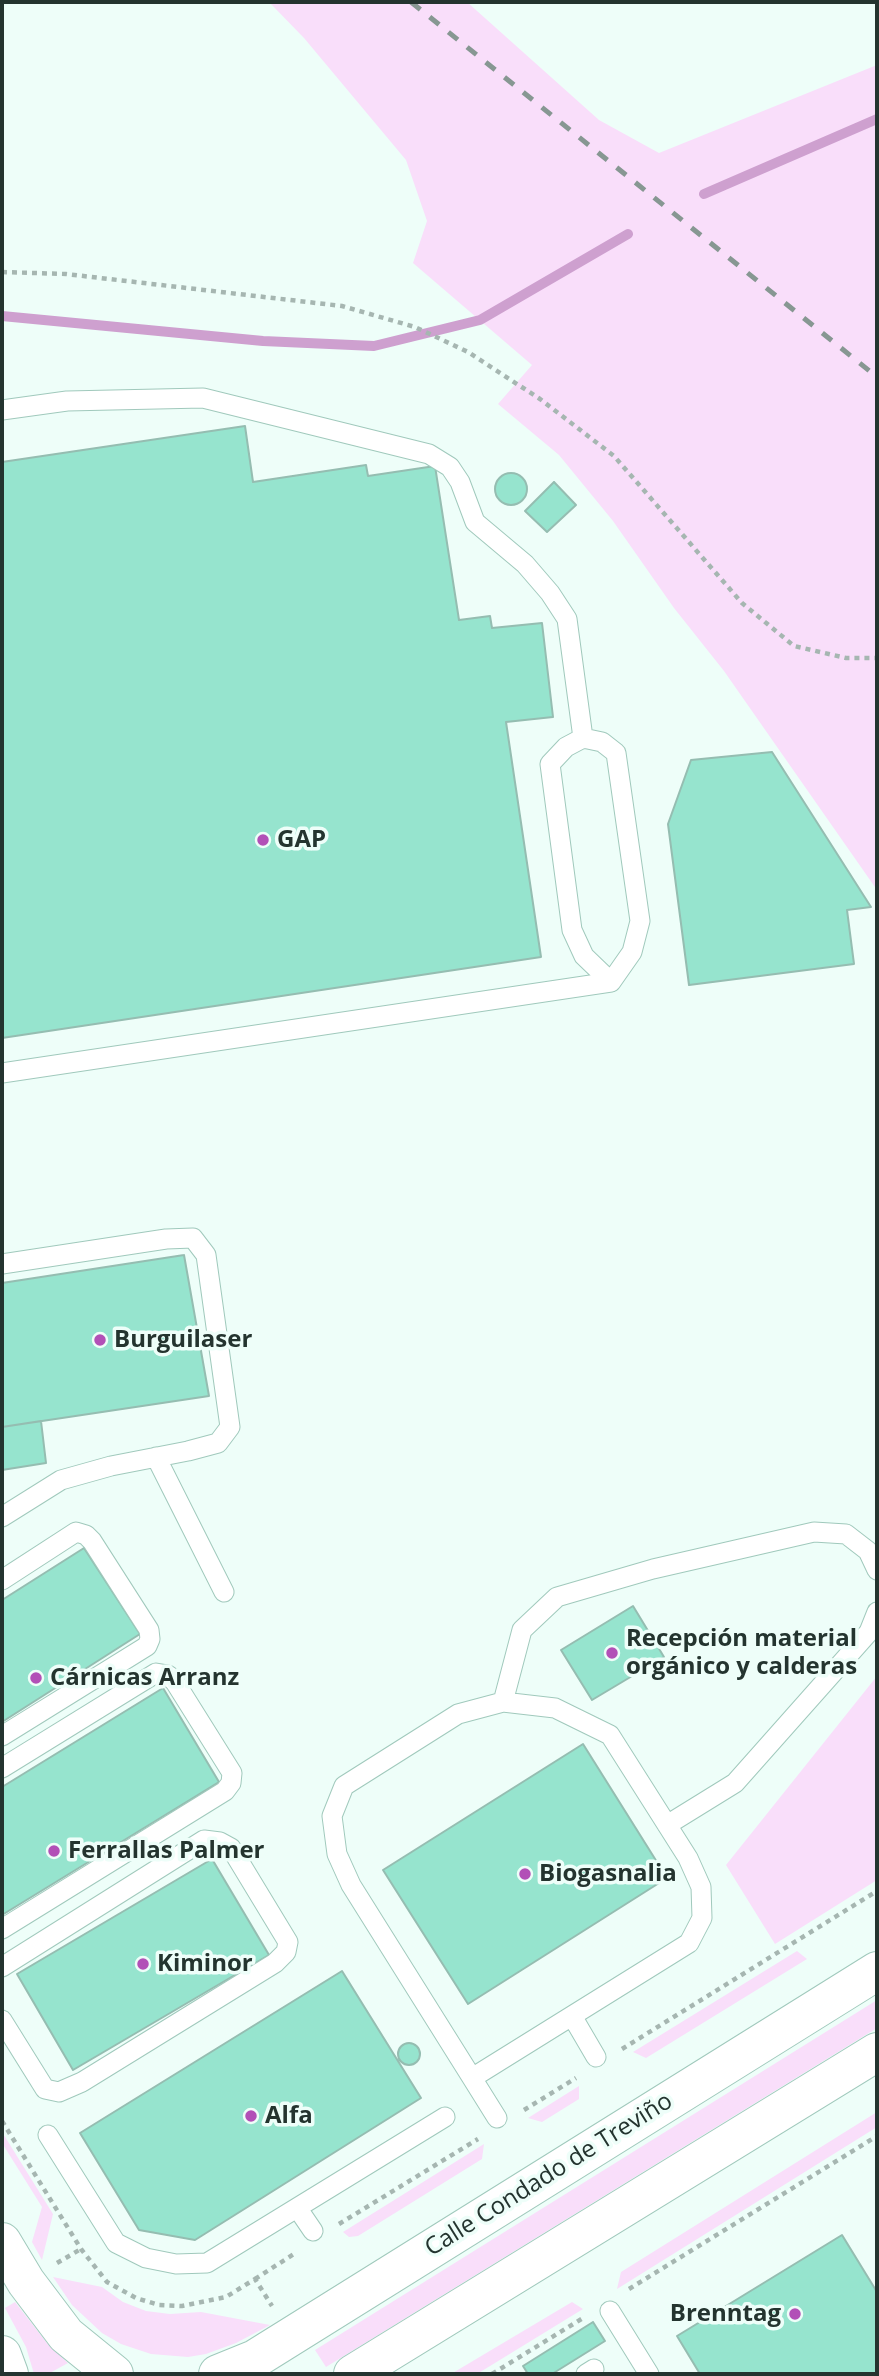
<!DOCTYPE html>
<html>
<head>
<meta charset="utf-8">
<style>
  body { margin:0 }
  #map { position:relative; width:879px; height:2376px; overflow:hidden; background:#eefef9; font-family:"Open Sans",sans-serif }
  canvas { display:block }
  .frame { position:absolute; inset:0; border:4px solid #24342f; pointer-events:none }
</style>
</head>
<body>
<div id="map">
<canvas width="879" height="2376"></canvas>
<div class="frame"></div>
</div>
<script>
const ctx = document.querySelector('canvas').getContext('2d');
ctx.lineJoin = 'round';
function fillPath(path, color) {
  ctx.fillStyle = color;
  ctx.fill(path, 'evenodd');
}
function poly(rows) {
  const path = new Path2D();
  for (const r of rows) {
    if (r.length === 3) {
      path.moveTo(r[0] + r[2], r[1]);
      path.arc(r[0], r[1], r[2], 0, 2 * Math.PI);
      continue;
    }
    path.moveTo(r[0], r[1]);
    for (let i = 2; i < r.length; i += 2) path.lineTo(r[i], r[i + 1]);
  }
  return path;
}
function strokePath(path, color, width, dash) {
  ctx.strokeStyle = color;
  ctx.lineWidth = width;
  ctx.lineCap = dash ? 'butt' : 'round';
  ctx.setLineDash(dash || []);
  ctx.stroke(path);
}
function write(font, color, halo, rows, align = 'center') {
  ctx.font = font + ' "Open Sans",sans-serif';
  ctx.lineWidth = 7;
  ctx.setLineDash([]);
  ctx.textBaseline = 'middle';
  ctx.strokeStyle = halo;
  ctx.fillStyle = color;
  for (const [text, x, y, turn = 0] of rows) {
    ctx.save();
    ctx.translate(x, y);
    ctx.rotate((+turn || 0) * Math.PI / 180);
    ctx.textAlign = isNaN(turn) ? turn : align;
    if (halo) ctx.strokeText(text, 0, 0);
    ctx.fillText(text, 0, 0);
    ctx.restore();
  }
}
fillPath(poly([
  [269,2,467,2,599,120,659,153,877,65,877,890,724,671,674,608,613,521,559,455,498,404,532,365,413,263,427,221,406,160,304,38],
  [877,1676,877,1880,775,1944,726,1865],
  [797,1951,807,1959,646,2058,633,2052],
  [877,2000,877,2028,326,2367,315,2350],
  [579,2086,579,2099,542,2122,528,2118],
  [877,2112,877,2127,617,2289,621,2272],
  [2,2132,53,2214,42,2260,32,2242,42,2207,2,2143],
  [484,2144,482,2159,358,2236,349,2237,343,2232],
  [53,2277,102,2287,123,2302,146,2311,170,2314,201,2312,270,2325,236,2343,206,2354,188,2357,151,2354,121,2344,102,2333,72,2305],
  [15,2302,47,2343,68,2363,48,2374,34,2374,26,2347,5,2308],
  [572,2302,583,2309,477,2374,451,2374]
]), '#f9defa');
strokePath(poly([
  [704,194,877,119],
  [2,316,263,341,374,346,480,320,628,234]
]), '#cea0cf', 10);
const building = poly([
  [245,426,253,482,366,465,368,476,435,466,459,620,490,616,492,628,542,623,553,717,506,722,541,957,2,1038,2,462,245,426],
  [511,489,16],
  [554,482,576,505,547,532,525,511,554,482],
  [772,752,871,907,847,910,854,964,689,985,668,824,691,760,772,752],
  [184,1255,209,1396,2,1427,2,1283,184,1255],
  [41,1421,46,1463,2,1470,2,1427,41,1421],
  [84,1548,140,1634,2,1722,2,1600,84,1548],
  [633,1606,664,1657,592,1700,561,1650,633,1606],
  [163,1688,219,1782,2,1915,2,1787,163,1688],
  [583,1744,667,1878,468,2004,383,1870,583,1744],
  [212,1859,269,1955,73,2070,17,1974,212,1859],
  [342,1971,421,2098,195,2240,139,2230,80,2133,342,1971],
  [409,2054,11],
  [842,2235,877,2292,877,2374,700,2374,677,2336,842,2235],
  [593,2322,605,2341,552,2374,528,2374,523,2366,593,2322]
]);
fillPath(building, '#96e4ce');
strokePath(building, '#95bdb1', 2);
const lane = poly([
  [2,410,67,401,203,398,429,454,450,467,460,482,475,522,525,564,550,593,567,619,583,738],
  [2,1073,611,982,632,952,640,921,616,753,602,742,583,738,566,747,550,764,572,930,584,956,611,982],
  [2,1264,166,1239,193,1238,206,1255,230,1427,218,1443,188,1451,111,1466,61,1480,2,1517],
  [156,1457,224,1592],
  [2,1580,76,1532,86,1535,92,1541,149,1630,150,1639,147,1646,2,1736],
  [503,1702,522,1630,557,1597,653,1569,814,1532,846,1534,868,1551,877,1570],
  [2,1768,156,1673,168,1675,175,1682,232,1773,231,1783,225,1791,2,1929],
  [667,1825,735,1783,869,1632,877,1612],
  [2,1967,204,1840,220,1842,231,1848,288,1942,286,1952,275,1963,82,2082,59,2092,45,2089,2,2020],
  [572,2016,596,2057],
  [472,2078,689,1943,702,1918,701,1887,688,1858,610,1735,555,1708,503,1702,458,1714,344,1786,332,1816,337,1854,351,1885,472,2078,497,2118],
  [48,2135,116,2243,146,2258,176,2264,207,2263,445,2117],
  [298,2209,313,2231],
  [610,2311,649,2374],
  [586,2374,594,2369]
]);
const street = poly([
  [2,2242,26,2282,66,2335,114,2374],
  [2,2355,9,2374],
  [218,2374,255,2359,877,1971],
  [353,2374,877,2052]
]);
strokePath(lane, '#a0c9bc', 21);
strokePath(street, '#a0c9bc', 40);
strokePath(poly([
  [2,272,66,274,342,306,415,327,468,352,540,399,614,456,742,603,794,646,846,658,877,658],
  [622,2049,877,1891],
  [524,2110,576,2078],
  [2,2121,81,2249,107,2282,136,2298,159,2305,182,2306,226,2297,255,2279,272,2306],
  [339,2224,478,2139],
  [57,2263,81,2249],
  [255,2279,297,2252],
  [629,2289,877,2136],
  [492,2374,583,2318]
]), '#a6b6b1', 4.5, [5, 5]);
strokePath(lane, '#fff', 19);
strokePath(street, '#fff', 38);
strokePath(poly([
  [411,2,877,377]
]), '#879792', 5, [12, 12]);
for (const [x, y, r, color] of [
  [263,840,7,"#b250b7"],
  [100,1340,7,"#b250b7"],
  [612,1653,7,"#b250b7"],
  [36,1678,7,"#b250b7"],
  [54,1851,7,"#b250b7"],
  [525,1874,7,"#b250b7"],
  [143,1964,7,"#b250b7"],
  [251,2116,7,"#b250b7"],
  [795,2314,7,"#b250b7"]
]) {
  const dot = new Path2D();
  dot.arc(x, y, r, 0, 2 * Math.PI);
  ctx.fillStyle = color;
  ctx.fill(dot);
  strokePath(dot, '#eefef9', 2.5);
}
write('bold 24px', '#24342f', '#eefef9', [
  ["GAP",277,840],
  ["Burguilaser",114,1340],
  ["Recepción material",626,1639],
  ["orgánico y calderas",626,1667],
  ["Cárnicas Arranz",50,1678],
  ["Ferrallas Palmer",68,1851],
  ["Biogasnalia",539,1874],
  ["Kiminor",157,1964],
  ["Alfa",265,2116],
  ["Brenntag",781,2314,"right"]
], 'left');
write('24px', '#24342f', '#eefef9', [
  ["Calle Condado de Treviño",549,2175,-32]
]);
</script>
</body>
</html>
